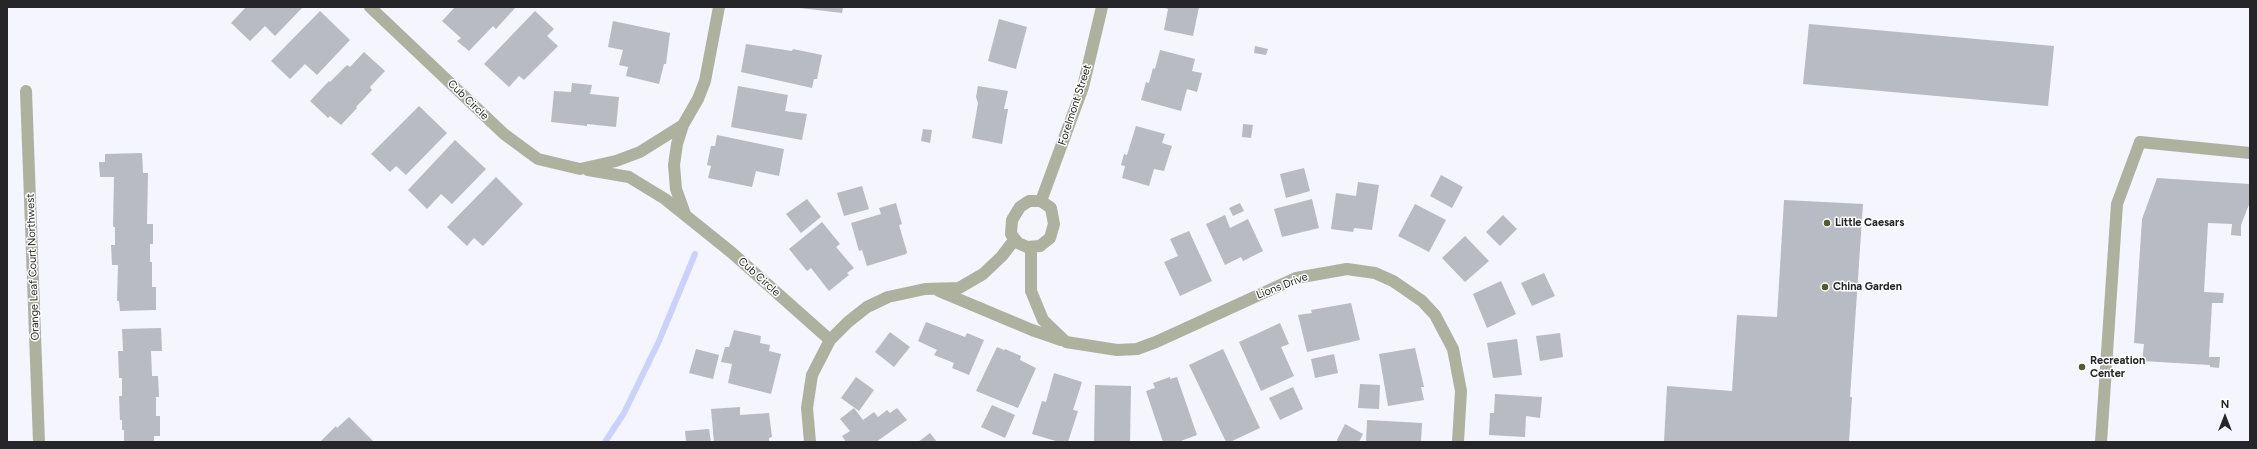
<!DOCTYPE html>
<html>
<head>
<meta charset="utf-8">
<style>
  body { margin:0 }
  #map { position:relative; width:2257px; height:449px; overflow:hidden; background:#f4f5fe; font-family:Figtree,sans-serif }
  canvas { display:block }
  .frame { position:absolute; inset:0; border:8px solid #26262a; pointer-events:none }
  .north { position:absolute; left:2205px; top:397px; width:40px; height:40px; -webkit-text-stroke:3px #fff; paint-order:stroke; rotate:0deg; font-size:11px; font-weight:700; line-height:16px; text-align:center; color:#26262a }
  .north::after { content:''; display:block; margin:auto; width:14px; height:18px; background:#26262a; clip-path:polygon(50% 0,100% 100%,50% 72%,0 100%) }
</style>
</head>
<body>
<div id="map">
<canvas width="2257" height="449"></canvas>
<div class="frame"></div>
<div class="north">N</div>
</div>
<script>
const ctx = document.querySelector('canvas').getContext('2d');
ctx.lineJoin = 'round';
function poly(rows) {
  const path = new Path2D();
  for (const r of rows) {
    path.moveTo(r[0], r[1]);
    for (let i = 2; i < r.length; i += 2) path.lineTo(r[i], r[i + 1]);
  }
  return path;
}
function strokePath(path, color, width, dash) {
  ctx.strokeStyle = color;
  ctx.lineWidth = width;
  ctx.lineCap = dash ? 'butt' : 'round';
  ctx.setLineDash(dash || []);
  ctx.stroke(path);
}
function fillPath(path, color) {
  ctx.fillStyle = color;
  ctx.fill(path, 'evenodd');
}
function write(font, color, halo, rows, align = 'center') {
  ctx.font = font + ' Figtree,sans-serif';
  ctx.lineWidth = 3;
  ctx.setLineDash([]);
  ctx.textBaseline = 'middle';
  ctx.strokeStyle = halo;
  ctx.fillStyle = color;
  for (const [text, x, y, turn = 0] of rows) {
    ctx.save();
    ctx.translate(x, y);
    ctx.rotate((+turn || 0) * Math.PI / 180);
    ctx.textAlign = isNaN(turn) ? turn : align;
    if (halo) ctx.strokeText(text, 0, 0);
    ctx.fillText(text, 0, 0);
    ctx.restore();
  }
}
strokePath(poly([
  [605,442,624,413,659,341,695,254]
]), '#cad1fc', 6);
fillPath(poly([
  [246,7,303,7,275,36,265,26,250,41,231,23],
  [455,7,514,7,515,8,496,29,493,26,469,51,457,41,461,38,442,21],
  [843,7,842,13,800,8,800,7],
  [1162,7,1199,7,1193,36,1164,30,1168,9],
  [320,11,350,40,317,75,305,64,290,79,271,61],
  [535,11,554,29,547,36,558,46,524,80,519,76,509,87,484,64],
  [999,19,1027,27,1016,69,988,61],
  [613,21,670,33,666,64,664,64,659,84,626,76,628,67,619,65,623,50,608,47],
  [1809,24,2054,46,2048,106,1803,84],
  [746,44,792,51,793,49,822,55,817,79,814,79,812,88,741,72],
  [1255,46,1268,49,1266,55,1254,53],
  [1160,50,1195,59,1192,71,1202,73,1197,92,1187,89,1181,111,1141,100,1146,82,1149,83,1153,68,1155,69],
  [364,52,385,71,370,87,372,90,356,107,357,108,341,125,330,116,328,118,310,101,329,81,330,82,347,65,350,67],
  [572,83,592,85,590,94,619,97,616,127,587,124,587,126,551,122,554,91,571,92],
  [738,86,788,95,785,111,807,114,802,140,731,127],
  [978,86,1008,91,1004,109,1008,109,1002,144,972,138,978,103,976,97],
  [419,106,447,133,406,175,396,166,390,172,371,154],
  [1243,124,1253,125,1251,138,1242,137],
  [1136,126,1165,134,1162,143,1172,146,1164,171,1154,169,1149,186,1122,178,1125,166,1121,165,1124,154,1127,155],
  [923,129,932,130,930,143,921,141],
  [717,135,784,149,779,176,756,171,752,187,708,178,711,166,707,165,711,146,715,146],
  [455,140,486,169,452,204,441,194,427,209,408,190],
  [142,153,143,173,148,173,147,224,153,224,153,244,150,244,150,262,152,262,152,287,156,287,156,310,120,311,119,301,117,301,118,265,112,265,111,245,115,245,115,227,113,227,114,177,100,177,99,162,105,162,105,154],
  [1304,168,1310,191,1286,198,1280,174],
  [1441,175,1463,187,1452,208,1430,196],
  [496,177,523,204,483,246,474,238,467,246,447,227],
  [2157,178,2250,184,2250,202,2241,225,2241,236,2231,235,2232,224,2208,223,2204,292,2224,293,2223,303,2212,303,2209,357,2220,357,2219,368,2210,367,2210,365,2142,361,2144,344,2134,343,2142,219],
  [1358,182,1379,185,1372,230,1354,228,1353,232,1331,229,1336,193,1356,196],
  [862,186,869,209,844,216,837,193],
  [807,199,821,217,801,233,786,214],
  [1312,199,1319,228,1282,237,1274,209],
  [1784,200,1863,204,1850,397,1852,397,1849,442,1664,442,1667,386,1732,391,1737,315,1777,317],
  [896,203,902,224,899,225,907,252,906,254,867,266,862,250,859,251,851,223,881,214,879,208],
  [1240,203,1244,211,1233,216,1229,208],
  [1415,204,1446,220,1429,252,1398,236],
  [1225,215,1230,228,1248,219,1263,251,1243,261,1241,257,1225,265,1206,224],
  [1503,215,1517,229,1500,246,1486,232],
  [822,222,840,244,836,247,854,268,847,273,849,275,829,291,811,268,807,271,789,249],
  [1189,231,1212,281,1180,296,1164,262,1178,256,1170,239],
  [1465,236,1489,261,1465,282,1442,258],
  [1544,273,1555,296,1532,306,1521,283],
  [1501,281,1516,314,1487,328,1473,294],
  [1351,303,1360,340,1307,352,1298,315,1312,313,1311,310],
  [926,322,965,337,967,333,984,340,969,375,952,368,954,363,934,355,937,350,918,341],
  [1280,323,1289,344,1281,347,1294,376,1261,391,1239,342],
  [161,328,162,351,151,351,152,376,158,376,159,397,156,397,156,416,160,416,160,436,154,436,154,442,124,442,124,430,122,430,122,420,120,420,119,396,122,396,122,378,119,378,118,351,123,351,122,329],
  [734,330,761,336,760,343,770,345,769,351,781,354,771,394,728,383,732,364,721,362,725,347,729,347],
  [890,332,910,347,894,367,875,352],
  [1560,333,1563,357,1540,361,1536,336],
  [1517,339,1522,375,1493,378,1487,343],
  [997,347,1004,350,1005,349,1021,356,1020,360,1036,368,1018,408,976,391],
  [1415,348,1424,387,1421,387,1424,400,1388,406,1379,354],
  [696,349,719,355,713,379,689,373],
  [1223,349,1260,428,1230,442,1226,442,1189,365],
  [1334,354,1338,373,1315,378,1311,359],
  [1054,373,1082,382,1073,410,1078,411,1068,442,1059,442,1032,434,1042,401,1046,402],
  [856,377,874,390,859,411,841,398],
  [1170,377,1170,379,1177,377,1197,435,1178,442,1163,442,1146,391,1155,388,1153,383],
  [1360,384,1380,385,1379,409,1358,408],
  [1095,385,1131,386,1130,442,1094,442],
  [1293,387,1303,409,1280,420,1269,398],
  [1495,394,1542,397,1540,418,1526,416,1525,437,1489,435,1490,413,1494,413],
  [992,405,1015,415,1005,438,981,427],
  [740,407,740,415,769,413,772,437,769,438,769,442,714,442,711,409],
  [854,408,863,420,874,412,878,417,887,410,890,413,897,408,907,420,876,442,846,442,842,436,850,431,840,419],
  [349,417,374,442,320,442,336,426,337,428],
  [1367,420,1422,423,1421,442,1366,442],
  [1345,424,1363,434,1359,442,1336,442],
  [709,429,711,442,686,442,685,431],
  [930,433,937,442,918,442]
]), '#b8bac4');
strokePath(poly([
  [370,7,504,134,538,159,580,169,616,161,640,152,683,125,698,99,705,81,719,7],
  [26,91,39,442],
  [683,125,677,144,674,165,676,189,685,214],
  [588,170,629,177,665,199,731,252,830,340],
  [1029,201,1041,201,1051,208,1054,224,1050,238,1040,246,1027,247,1018,243,1011,234,1012,220,1020,207,1029,201],
  [1041,201,1083,87,1102,7],
  [1031,247,1031,291,1043,320,1066,342,1117,350,1137,349,1156,342,1296,278,1347,269,1375,273,1393,281,1422,301,1435,315,1453,349,1461,391,1458,442],
  [939,291,1032,330,1061,340],
  [810,442,807,408,812,375,830,340,848,322,867,307,888,297,925,289,959,288,983,274,1002,256,1015,239],
  [2101,442,2117,204,2140,142,2250,153]
]), '#adb19e', 12);
for (const [x, y, r, color] of [
  [1827,223,4,"#535b29"],
  [1825,287,4,"#535b29"],
  [2082,367,4,"#535b29"]
]) {
  const dot = new Path2D();
  dot.arc(x, y, r, 0, 2 * Math.PI);
  ctx.fillStyle = color;
  ctx.fill(dot);
  strokePath(dot, '#fff', 1.5);
}
write('11px', '#26262a', '#fff', [
  ["Cub Circle",468,100,44],
  ["Forelmont Street",1075,105,-72],
  ["Orange Leaf Court Northwest",33,267,-92],
  ["Cub Circle",759,277,42],
  ["Lions Drive",1282,286,-21]
]);
write('bold 11px', '#26262a', '#fff', [
  ["Little Caesars",1835,223],
  ["China Garden",1833,287],
  ["Recreation",2090,361],
  ["Center",2090,374]
], 'left');
</script>
</body>
</html>
